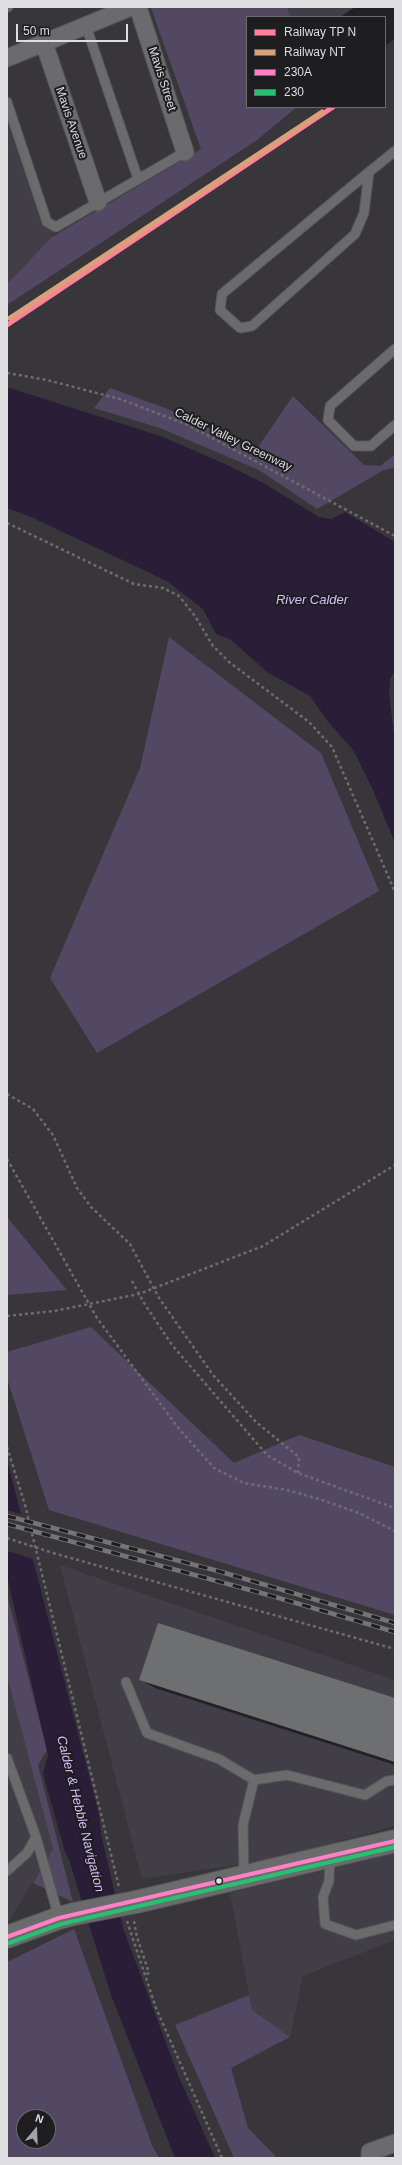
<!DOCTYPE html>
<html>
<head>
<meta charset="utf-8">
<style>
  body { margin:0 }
  #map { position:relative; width:402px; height:2165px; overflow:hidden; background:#38363a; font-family:Helvetica,sans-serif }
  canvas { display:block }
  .frame { position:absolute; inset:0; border:8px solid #dedde0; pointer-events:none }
  .legend { position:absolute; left:246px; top:16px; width:140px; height:92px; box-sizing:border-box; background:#1e1d20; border:1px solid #6b6a6d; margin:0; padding:5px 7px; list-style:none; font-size:12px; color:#dedde0 }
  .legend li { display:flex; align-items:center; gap:8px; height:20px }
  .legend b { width:20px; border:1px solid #6b6a6d }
  .north { position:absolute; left:16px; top:2109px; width:40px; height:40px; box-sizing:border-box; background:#1e1d20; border:1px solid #6b6a6d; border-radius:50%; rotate:19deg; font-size:11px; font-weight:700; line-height:16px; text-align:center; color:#dedde0 }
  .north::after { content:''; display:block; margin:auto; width:14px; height:18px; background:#a4a3a6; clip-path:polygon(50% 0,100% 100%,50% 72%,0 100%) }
  .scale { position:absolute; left:16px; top:24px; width:112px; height:18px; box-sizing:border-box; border:2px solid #dedde0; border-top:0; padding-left:5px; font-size:12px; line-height:14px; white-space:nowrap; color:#dedde0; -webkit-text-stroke:3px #1e1d20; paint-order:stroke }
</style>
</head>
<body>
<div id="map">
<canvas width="402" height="2165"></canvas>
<div class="frame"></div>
<ul class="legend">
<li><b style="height:5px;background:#ff8098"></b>Railway TP N</li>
<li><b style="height:5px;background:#d9a179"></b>Railway NT</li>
<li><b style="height:5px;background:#ff80c5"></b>230A</li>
<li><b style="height:5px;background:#26c172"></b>230</li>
</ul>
<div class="north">N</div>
<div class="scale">50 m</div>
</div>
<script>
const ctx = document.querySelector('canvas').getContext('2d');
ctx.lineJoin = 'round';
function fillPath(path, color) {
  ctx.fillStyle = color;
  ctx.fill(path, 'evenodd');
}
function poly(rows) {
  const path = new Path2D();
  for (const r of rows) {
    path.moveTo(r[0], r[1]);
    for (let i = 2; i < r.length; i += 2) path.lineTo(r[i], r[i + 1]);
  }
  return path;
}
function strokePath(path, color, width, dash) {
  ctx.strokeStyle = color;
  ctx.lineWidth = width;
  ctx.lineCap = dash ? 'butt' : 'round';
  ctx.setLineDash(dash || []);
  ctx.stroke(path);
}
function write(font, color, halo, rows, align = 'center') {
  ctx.font = font + ' Helvetica,sans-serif';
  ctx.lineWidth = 4;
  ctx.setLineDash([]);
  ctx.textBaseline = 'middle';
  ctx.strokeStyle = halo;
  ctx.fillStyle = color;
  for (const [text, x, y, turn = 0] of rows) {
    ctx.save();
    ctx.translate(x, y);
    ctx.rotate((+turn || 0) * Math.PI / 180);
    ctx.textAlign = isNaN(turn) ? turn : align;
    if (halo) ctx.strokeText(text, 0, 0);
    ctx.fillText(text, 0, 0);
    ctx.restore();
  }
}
fillPath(poly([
  [287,7,395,7,395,39,385,46,385,17,290,17],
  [7,102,47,222,56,227,52,237,7,284],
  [60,1565,395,1680,395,1826,279,1858,142,1879],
  [7,1676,53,1849,7,1924],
  [395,1853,395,1940,303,1976,290,2037,252,2010,230,1893]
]), '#423e48');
fillPath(poly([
  [287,7,290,17,247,17,247,107,297,107,257,140,7,305,7,284,52,237,201,149,151,8],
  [110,388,168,409,256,450,293,396,364,465,380,466,395,454,395,467,382,471,317,509,259,470,160,428,94,408],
  [169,637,321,753,379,891,97,1053,50,978,140,768],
  [7,1217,67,1290,7,1295],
  [91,1327,234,1463,299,1435,395,1467,395,1615,49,1510,7,1378,7,1352],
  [7,1594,47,1750,38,1765,73,1902,33,1883,53,1849,7,1676],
  [74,1929,152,2145,159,2158,7,2158,7,1962],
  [24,2117,48,2117,48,2141,24,2141],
  [249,1995,252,2010,290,2037,231,2068,248,2128,277,2158,234,2158,175,2025]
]), '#534864');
fillPath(poly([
  [7,387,163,437,225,464,265,484,319,517,331,519,345,512,395,542,395,671,390,679,389,693,395,744,395,843,373,790,354,751,329,723,310,696,267,672,230,639,216,634,203,609,167,581,31,517,7,508],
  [7,1460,99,1814,101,1834,123,1928,178,2075,215,2158,175,2158,111,1995,69,1860,65,1852,43,1774,48,1755,7,1576]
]), '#291d38');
fillPath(poly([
  [7,1510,24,1515,36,1560,7,1551]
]), '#38363a');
fillPath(poly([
  [355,7,395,7,395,39,385,46,385,17,340,17],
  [141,1680,395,1699,395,1765,155,1688]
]), '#0007');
fillPath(poly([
  [158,1623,395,1698,395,1762,139,1680]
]), '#6e6f70');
const lane = poly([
  [7,7,8,7],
  [86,26,138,179],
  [7,102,47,222,56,227,185,152],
  [369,172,364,213,355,234,252,326,240,328,220,310,222,294,369,172,395,151],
  [395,349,330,406,328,420,354,446,371,446,395,425],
  [126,1682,147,1733,219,1759,254,1780],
  [7,1758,36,1837,27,1853,7,1871],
  [36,1837,59,1918],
  [330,1857,329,1881,323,1897,325,1924,356,1935,395,1925],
  [244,1877,243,1825,254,1780,287,1775,365,1795,387,1781,395,1780]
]);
const street = poly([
  [138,7,185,152],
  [44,43,98,202],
  [7,58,131,7],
  [370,2158,370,2152,395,2143]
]);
const secondary = poly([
  [136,1902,395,1841],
  [7,1937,59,1918,74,1914]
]);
strokePath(lane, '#555457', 11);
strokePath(street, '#555457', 19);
strokePath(secondary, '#555457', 24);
strokePath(poly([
  [7,373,47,380,120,399,188,425,395,536],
  [7,523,134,584,163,588,179,596,195,616,213,646,229,662,309,722,332,747,395,892],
  [7,1094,33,1109,53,1135,77,1188,91,1207,130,1244,159,1298,213,1375,256,1422,299,1457,298,1473],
  [7,1159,97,1318,179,1429,214,1468,244,1483,287,1490,319,1499,359,1513,395,1531],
  [132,1281,144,1303,172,1345,267,1455,298,1473,395,1508],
  [7,1316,54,1311,139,1294,263,1246,395,1165],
  [7,1447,25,1505,119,1887],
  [53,1553,395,1649],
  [127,1921,156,2008,222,2158],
  [134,1921,137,1937,149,1973,145,1975]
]), '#6d6c6e', 2.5, [3, 3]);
strokePath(lane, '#6b6a6c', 9);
strokePath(street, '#6b6a6c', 17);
strokePath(secondary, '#6b6a6c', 22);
const rail = poly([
  [7,1516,218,1571,395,1623],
  [7,1524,272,1596,395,1632]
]);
strokePath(rail, '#757476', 4.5);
strokePath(rail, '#1e1d20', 3, [9]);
const secondaryBridge = poly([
  [74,1914,136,1902]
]);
strokePath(secondaryBridge, '#555457', 24, []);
strokePath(poly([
  [7,1538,53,1553]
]), '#6d6c6e', 2.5, [3, 3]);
strokePath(secondaryBridge, '#6b6a6c', 22);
strokePath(poly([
  [7,1937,59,1918,395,1841]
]), '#ff80c5', 4);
strokePath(poly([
  [9,1943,61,1924,395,1847]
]), '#26c172', 4);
strokePath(poly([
  [7,325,333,107]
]), '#ff8098', 5);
strokePath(poly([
  [10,318,322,112]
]), '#d9a179', 5);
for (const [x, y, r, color] of [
  [219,1881,3.5,"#dedde0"]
]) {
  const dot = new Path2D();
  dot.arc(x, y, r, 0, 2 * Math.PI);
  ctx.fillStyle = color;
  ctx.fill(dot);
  strokePath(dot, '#1e1d20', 1.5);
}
write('12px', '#dedde0', '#1e1d20', [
  ["Mavis Street",162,79,72],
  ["Mavis Avenue",71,123,71],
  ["Calder Valley Greenway",233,440,26]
]);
write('italic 13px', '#d6bffc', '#1e1d20', [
  ["River Calder",312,600],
  ["Calder & Hebble Navigation",80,1814,76]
]);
</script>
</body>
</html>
